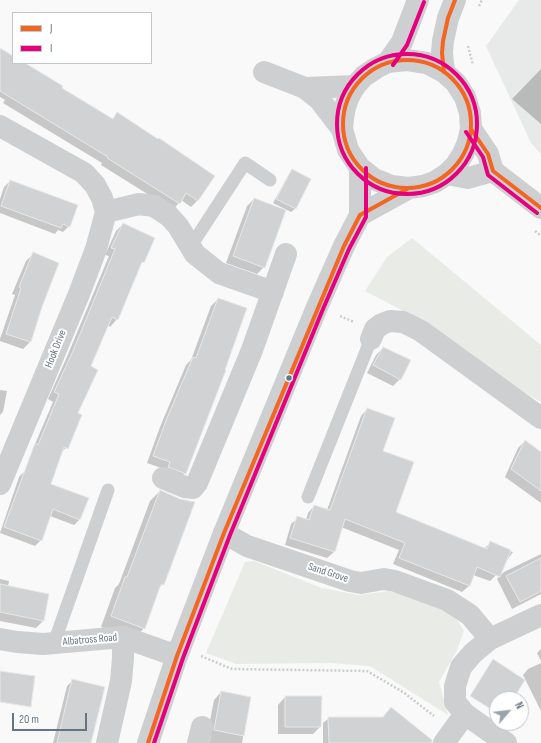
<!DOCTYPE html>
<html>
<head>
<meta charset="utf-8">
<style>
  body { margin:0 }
  #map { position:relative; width:541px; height:743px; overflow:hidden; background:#f9f9f9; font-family:"Sofia Sans Condensed",sans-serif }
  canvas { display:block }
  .legend { position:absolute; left:12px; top:12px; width:140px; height:52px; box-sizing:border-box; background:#fff; border:1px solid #c1c8cd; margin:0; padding:5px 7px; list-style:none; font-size:12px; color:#657683 }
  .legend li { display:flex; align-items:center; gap:8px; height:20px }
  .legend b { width:20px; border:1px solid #c1c8cd }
  .north { position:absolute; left:489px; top:691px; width:40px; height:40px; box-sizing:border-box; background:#fff; border:1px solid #c1c8cd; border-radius:50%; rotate:62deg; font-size:11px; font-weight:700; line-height:16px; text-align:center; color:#657683 }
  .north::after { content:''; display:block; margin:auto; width:14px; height:18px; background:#99a4ac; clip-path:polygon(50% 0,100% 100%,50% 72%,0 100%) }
  .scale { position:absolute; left:12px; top:713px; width:75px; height:18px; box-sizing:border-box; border:2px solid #657683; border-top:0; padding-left:5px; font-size:12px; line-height:14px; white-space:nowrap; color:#657683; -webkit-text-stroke:3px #fff; paint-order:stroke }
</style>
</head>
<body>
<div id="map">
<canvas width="541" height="743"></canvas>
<ul class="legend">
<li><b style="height:5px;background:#f26522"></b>J</li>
<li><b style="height:5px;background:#e5007d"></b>I</li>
</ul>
<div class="north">N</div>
<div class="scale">20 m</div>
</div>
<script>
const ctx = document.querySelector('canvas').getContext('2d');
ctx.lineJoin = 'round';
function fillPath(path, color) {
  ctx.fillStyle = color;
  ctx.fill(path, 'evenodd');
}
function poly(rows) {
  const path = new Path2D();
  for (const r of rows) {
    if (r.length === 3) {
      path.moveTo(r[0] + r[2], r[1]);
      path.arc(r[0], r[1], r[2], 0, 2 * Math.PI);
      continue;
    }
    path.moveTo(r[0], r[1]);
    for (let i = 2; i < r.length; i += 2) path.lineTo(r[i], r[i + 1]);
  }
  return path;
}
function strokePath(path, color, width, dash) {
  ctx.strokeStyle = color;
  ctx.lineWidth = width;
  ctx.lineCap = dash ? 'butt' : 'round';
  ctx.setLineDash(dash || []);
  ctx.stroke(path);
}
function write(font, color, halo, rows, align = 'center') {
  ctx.font = font + ' "Sofia Sans Condensed",sans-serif';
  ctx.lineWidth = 4;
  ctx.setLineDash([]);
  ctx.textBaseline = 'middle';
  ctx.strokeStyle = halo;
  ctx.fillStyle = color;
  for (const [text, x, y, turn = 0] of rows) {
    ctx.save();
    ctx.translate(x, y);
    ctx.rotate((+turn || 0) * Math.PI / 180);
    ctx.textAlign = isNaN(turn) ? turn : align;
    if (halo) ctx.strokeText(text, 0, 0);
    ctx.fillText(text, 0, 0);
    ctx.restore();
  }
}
fillPath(poly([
  [519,0,541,0,541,154,531,143,486,46]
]), '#e8e9e9');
fillPath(poly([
  [412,238,541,345,541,402,505,381,409,314,365,291,387,257],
  [254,561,322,588,358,595,389,591,416,598,437,606,449,614,458,621,464,631,457,650,439,682,448,715,370,666,330,663,236,664,206,653,245,562]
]), '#e8ebe6');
fillPath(poly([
  [0,49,13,57,13,63,23,63,61,88,112,119,117,114,214,176,197,201,191,207,181,200,173,210,101,165,102,163,3,103,5,100,0,97],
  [541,69,541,124,512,99],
  [292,170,310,180,295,209,291,212,273,203,289,174],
  [10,181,69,226,63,232,58,230,55,234,0,213,0,199,4,187],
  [254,199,264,267,257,274,226,263,247,206],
  [123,224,143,262,140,264,117,319,110,327,108,325,89,367,70,443,63,451,35,444,53,402,48,399,66,359,109,256,105,255,116,231],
  [33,254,41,307,30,342,23,349,0,341,0,339,15,295,12,294,26,261],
  [218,299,185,473,178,480,164,469,147,463,160,427,186,365,191,360,211,306],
  [383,348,400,379,393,386,367,373,376,355],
  [0,390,7,391,3,412,0,415],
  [367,409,381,451,395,513,484,549,490,543,513,552,496,575,490,581,473,575,469,586,462,592,393,564,399,550,341,527,334,552,327,558,285,545,291,524,298,518,306,520,308,513,314,506,327,510,361,416],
  [525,441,541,453,541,503,505,477,518,448],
  [25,471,50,484,80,519,74,525,50,516,41,540,35,546,0,533,19,477],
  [160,491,163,584,159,588,144,628,134,639,101,627,115,588,119,584,150,501],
  [541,554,541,594,512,609,497,579,504,572],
  [0,579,9,581,8,586,43,621,36,628,0,621],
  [541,649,541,661,537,653],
  [541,663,541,711,523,675,528,669],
  [73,680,90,743,53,743,67,686],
  [221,692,250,698,242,743,209,743,211,737,207,736,214,700],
  [285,697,320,727,313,734,278,734,278,705],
  [391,708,416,743,323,743,323,723,329,718,382,718]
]), '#0003');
const building = poly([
  [0,48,13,56,13,63,25,63,63,86,62,88,113,119,117,112,158,139,159,138,215,176,198,201,186,193,180,204,107,158,108,157,0,91,0,48],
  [292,169,311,179,296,209,276,199,292,169],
  [10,180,78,205,70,227,63,224,61,228,1,206,10,180],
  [254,198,286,210,265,268,233,256,254,198],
  [123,223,155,238,144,263,142,262,118,320,112,317,91,366,98,370,78,413,82,415,68,449,64,447,51,484,89,498,80,520,53,509,42,541,4,527,35,443,38,445,59,394,54,392,73,351,115,249,111,248,123,223],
  [33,252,59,263,42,307,31,342,6,334,21,288,19,287,33,252],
  [218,298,247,308,225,370,226,370,186,474,168,467,170,462,153,456,167,418,193,357,196,358,218,298],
  [383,347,411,360,401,380,373,365,383,347],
  [367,408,395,418,383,451,414,462,396,512,487,549,490,541,511,550,500,577,477,567,470,586,399,558,405,543,345,519,335,552,290,538,297,516,309,520,314,505,330,510,367,408],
  [525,440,541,452,541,491,511,469,525,440],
  [160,490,180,499,195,502,164,585,161,584,145,629,111,616,125,577,127,577,160,490],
  [541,558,541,591,520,602,506,576,541,558],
  [0,584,49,594,44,621,0,612,0,584],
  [493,659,525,680,513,699,497,699,497,713,470,696,493,659],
  [0,671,35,676,31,707,0,702,0,671],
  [72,679,105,687,91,743,57,743,72,679],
  [221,691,251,697,244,736,214,730,221,691],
  [285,696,322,696,321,727,285,727,285,696],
  [391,707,432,740,432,743,329,743,328,717,383,717,391,707]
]);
fillPath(building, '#d0d2d3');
strokePath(building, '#e8e8e8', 1);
strokePath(poly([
  [479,6,482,0],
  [468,46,473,65],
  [535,231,541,236],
  [340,316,354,322],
  [201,656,232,669,367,671,403,692,434,716]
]), '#cbcccd', 2.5, [2, 2]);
strokePath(poly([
  [191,246,245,163,270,180],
  [308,497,371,339],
  [54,643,108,490]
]), '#cecfd0', 13);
strokePath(poly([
  [264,72,305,88,319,99,342,129],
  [305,88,355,86],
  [0,126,84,173,95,185,102,198,106,212,96,249,79,294,0,484],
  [471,129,488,154,493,171,541,208],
  [447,174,468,178,493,171],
  [106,212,139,204,154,206,169,216,178,226,195,254,219,273,273,292],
  [371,339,375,329,382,324,390,321,403,322,421,331,541,418],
  [163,478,185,487,193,488,197,483,252,350,286,254],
  [224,533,247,546,350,581,361,583,384,579,395,581,447,600,470,615,490,639],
  [0,639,17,642,43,644,123,637,177,656],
  [465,714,506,743],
  [107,743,121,681,123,658,123,637],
  [198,743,202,727],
  [444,743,465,714,455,702,455,686,461,667,473,653,490,639,541,615]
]), '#cecfd0', 22);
strokePath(poly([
  [388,62,402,42,418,0],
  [444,72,442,53,443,41,448,18,455,0],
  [360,215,409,188,423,186,435,182,447,174,456,165,463,154,468,142,471,129,470,113,465,97,456,83,444,72,427,63,407,60,388,62,376,68,364,76,355,86,349,96,345,107,343,118,342,129,348,150,360,168,374,179,391,186,409,188],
  [148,743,177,656,224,533,317,307,344,246,360,215,360,168]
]), '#cecfd0', 22);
strokePath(poly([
  [407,124,64],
  [444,72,442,53,443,41,448,18,455,0],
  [471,129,488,154,493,171,541,208],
  [148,743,177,656,224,533,344,246,360,215,409,188]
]), '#f26522', 4);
strokePath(poly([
  [407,124,70],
  [393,65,407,45,424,2],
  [466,132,483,157,488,175,537,213],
  [154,743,183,658,230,535,323,309,349,249,366,217,366,168]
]), '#e5007d', 4);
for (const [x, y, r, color] of [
  [289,378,3.5,"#657683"]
]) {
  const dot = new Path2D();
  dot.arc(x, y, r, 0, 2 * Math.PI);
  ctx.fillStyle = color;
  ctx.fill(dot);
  strokePath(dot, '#fff', 1.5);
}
write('11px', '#657683', '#fff', [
  ["Hook Drive",56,349,-68],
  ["Sand Grove",328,573,18],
  ["Albatross Road",90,640,-5]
]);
</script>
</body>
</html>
